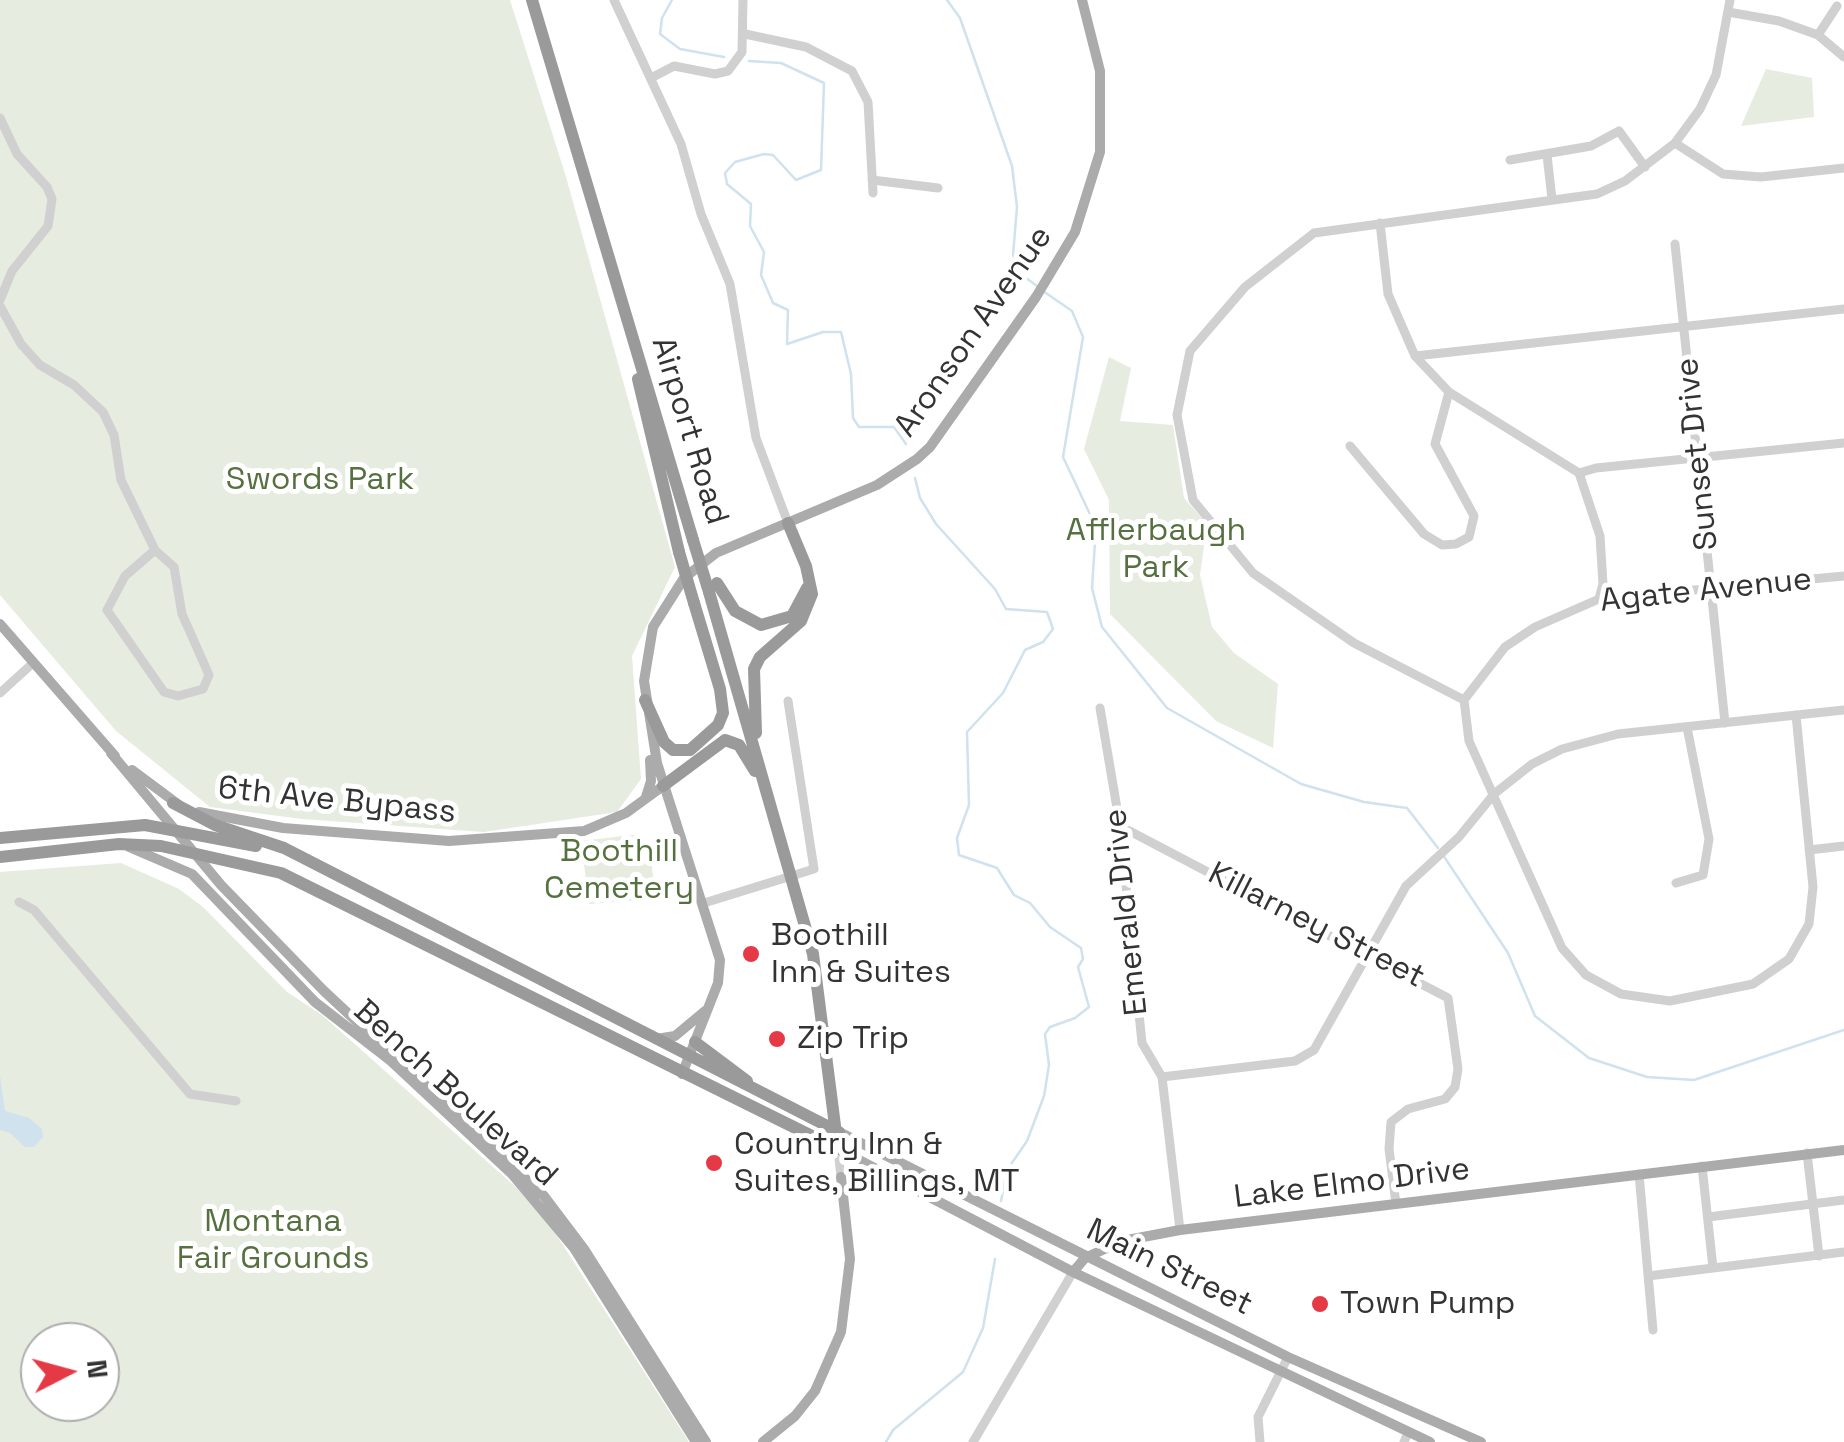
<!DOCTYPE html>
<html>
<head>
<meta charset="utf-8">
<style>
  body { margin:0 }
  #map { position:relative; width:1844px; height:1442px; overflow:hidden; background:#fff; font-family:"Space Grotesk",sans-serif }
  canvas { display:block }
  .north { position:absolute; left:20px; top:1322px; width:100px; height:100px; box-sizing:border-box; background:#fff; border:2px solid #adadad; border-radius:50%; rotate:84deg; font-size:28px; font-weight:700; line-height:40px; text-align:center; color:#333 }
  .north::after { content:''; display:block; margin:auto; width:35px; height:45px; background:#e63946; clip-path:polygon(50% 0,100% 100%,50% 72%,0 100%) }
</style>
</head>
<body>
<div id="map">
<canvas width="1844" height="1442"></canvas>
<div class="north">N</div>
</div>
<script>
const ctx = document.querySelector('canvas').getContext('2d');
ctx.lineJoin = 'round';
function fillPath(path, color) {
  ctx.fillStyle = color;
  ctx.fill(path, 'evenodd');
}
function poly(rows) {
  const path = new Path2D();
  for (const r of rows) {
    path.moveTo(r[0], r[1]);
    for (let i = 2; i < r.length; i += 2) path.lineTo(r[i], r[i + 1]);
  }
  return path;
}
function strokePath(path, color, width, dash) {
  ctx.strokeStyle = color;
  ctx.lineWidth = width;
  ctx.lineCap = dash ? 'butt' : 'round';
  ctx.setLineDash(dash || []);
  ctx.stroke(path);
}
function write(font, color, halo, rows, align = 'center') {
  ctx.font = font + ' "Space Grotesk",sans-serif';
  ctx.lineWidth = 10;
  ctx.setLineDash([]);
  ctx.textBaseline = 'middle';
  ctx.strokeStyle = halo;
  ctx.fillStyle = color;
  for (const [text, x, y, turn = 0] of rows) {
    ctx.save();
    ctx.translate(x, y);
    ctx.rotate((+turn || 0) * Math.PI / 180);
    ctx.textAlign = isNaN(turn) ? turn : align;
    if (halo) ctx.strokeText(text, 0, 0);
    ctx.fillText(text, 0, 0);
    ctx.restore();
  }
}
fillPath(poly([
  [0,0,510,0,566,177,675,567,632,656,641,779,617,812,484,832,302,819,210,807,116,731,0,595],
  [1766,69,1812,78,1814,117,1741,126],
  [1109,357,1131,368,1120,421,1173,425,1184,498,1207,524,1200,575,1212,627,1234,653,1278,684,1273,748,1216,721,1110,614,1109,500,1084,449],
  [640,834,642,844,649,844,656,899,589,904,581,841],
  [121,863,179,889,203,907,287,992,322,1015,518,1189,552,1228,689,1442,0,1442,0,872],
  [40,1342,100,1342,100,1402,40,1402]
]), '#e6ecdf');
fillPath(poly([
  [0,1076,5,1111,29,1118,42,1129,43,1137,34,1147,25,1147,10,1133,0,1130]
]), '#cfe2ee');
strokePath(poly([
  [672,0,662,18,660,34,680,49,724,57],
  [947,0,960,18,1012,166,1017,207,1013,255,1026,278,1037,286],
  [749,61,781,63,824,83,821,170,796,180,773,155,764,154,735,162,725,173,727,184,751,204,750,226,764,252,761,275,773,303,788,310,787,344,823,332,841,332,851,374,853,418,859,427,894,427,906,444],
  [1043,291,1072,311,1083,337,1063,457,1096,527,1092,588,1102,627,1167,708,1301,784,1364,802,1407,808,1438,848],
  [915,478,920,498,936,524,995,589,1006,609,1047,612,1053,629,1043,642,1025,650,1003,693,967,732,969,805,957,838,959,855,997,868,1014,895,1030,903,1050,927,1081,948,1083,959,1078,967,1089,1007,1075,1018,1050,1027,1045,1034,1049,1065,1044,1096,1027,1141,1007,1170,1001,1201],
  [1443,855,1508,953,1535,1016,1589,1058,1647,1077,1694,1080,1844,1030],
  [886,1442,893,1430,963,1372,983,1328,995,1259]
]), '#cfe2ee', 2.5);
strokePath(poly([
  [614,0,681,144,701,214,730,284,756,438,788,523],
  [1728,12,1779,21,1818,35,1844,57],
  [745,34,806,47,852,71,868,102,873,193],
  [1818,35,1837,6],
  [651,78,674,66,715,74,728,71,742,52,743,0],
  [0,118,17,154,47,187,52,199,48,226,12,271,0,300],
  [1675,143,1723,174,1761,177,1844,168],
  [1547,155,1552,199],
  [1510,160,1591,146,1619,131,1645,167],
  [872,180,938,188],
  [1380,223,1388,294,1415,356,1449,392,1579,473,1600,536,1603,584,1599,599],
  [1675,244,1725,723],
  [0,306,21,344,40,365,74,385,103,412,114,435,121,480,155,550,174,567,182,614,209,675,203,689,178,696,164,692,107,610,125,576,155,550],
  [1415,356,1844,309],
  [1350,446,1424,534,1442,545,1456,544,1469,537,1474,516,1435,444,1449,392],
  [1579,473,1596,468,1844,443],
  [0,693,33,663],
  [1464,700,1354,643,1253,573,1193,500,1177,415,1190,351,1245,287,1314,233,1597,194,1625,181,1675,143,1700,109,1716,75,1730,0],
  [1100,708,1120,826,1142,1043,1162,1077,1180,1230],
  [1796,715,1813,887,1809,924,1789,959,1753,984,1670,1001,1621,994,1586,975,1562,948,1469,741,1464,700,1505,647,1535,627,1599,599,1844,576],
  [1120,826,1448,998,1458,1069,1455,1087,1445,1099,1408,1109,1391,1122,1389,1149,1396,1204],
  [1809,850,1844,846],
  [1676,883,1703,875,1709,839,1687,727],
  [19,902,34,910,190,1094,236,1101],
  [704,903,814,869,788,701],
  [1162,1077,1295,1061,1314,1050,1406,886,1459,837,1494,794,1532,764,1562,749,1618,734,1844,710],
  [838,1149,841,1177],
  [1807,1153,1819,1256],
  [1702,1166,1713,1268],
  [1639,1174,1653,1330],
  [1708,1217,1844,1200],
  [1648,1276,1844,1252],
  [973,1442,1073,1272],
  [1260,1442,1258,1417,1288,1357],
  [1404,1442,1408,1433]
]), '#d0d0d0', 9);
strokePath(poly([
  [0,624,115,756],
  [111,753,221,885,324,991,544,1196,584,1249,706,1442],
  [132,770,179,805],
  [646,797,651,781,650,760],
  [199,812,283,828,449,841,584,831,626,813,663,786],
  [129,847,192,874,315,1002,391,1061,512,1174,574,1248,696,1442],
  [656,1039,675,1036,705,1011],
  [682,1074,718,983,720,960,657,763,644,681,653,627,684,578,716,553,877,485,917,459,930,447,1036,297,1075,232,1100,152,1100,71,1082,0],
  [839,1132,1288,1357,1481,1442],
  [838,1149,1073,1272,1430,1442],
  [1073,1272,1085,1258,1122,1241,1180,1230,1844,1150],
  [763,1442,795,1416,815,1391,841,1332,850,1259,841,1177]
]), '#ababab', 10);
strokePath(poly([
  [532,0,693,540],
  [638,379,679,552],
  [717,583,735,611,761,625,792,616,807,588],
  [645,700,664,742,673,750,690,750,718,725,723,713,720,689,694,603],
  [756,733,754,669,760,657,801,621,812,594,806,566,788,523],
  [663,786,725,740,739,745,755,771],
  [173,803,215,825,284,848,839,1132],
  [0,838,145,825,256,846],
  [0,857,119,844,161,846,281,873,838,1149,813,954,709,592],
  [695,1042,747,1081]
]), '#9a9a9a', 12);
strokePath(poly([
  [693,540,709,592],
  [679,552,694,603]
]), '#9a9a9a', 12);
for (const [x, y, r, color] of [
  [751,954,10,"#e63946"],
  [777,1039,10,"#e63946"],
  [714,1163,10,"#e63946"],
  [1320,1304,10,"#e63946"]
]) {
  const dot = new Path2D();
  dot.arc(x, y, r, 0, 2 * Math.PI);
  ctx.fillStyle = color;
  ctx.fill(dot);
  strokePath(dot, '#fff', 4);
}
write('32px', '#333', '#fff', [
  ["Aronson Avenue",974,332,-55],
  ["Airport Road",689,431,73],
  ["Sunset Drive",1698,454,-96],
  ["Agate Avenue",1706,591,-6],
  ["6th Ave Bypass",337,801,6],
  ["Emerald Drive",1127,912,-96],
  ["Killarney Street",1316,926,27],
  ["Bench Boulevard",455,1094,42],
  ["Lake Elmo Drive",1352,1184,-7],
  ["Main Street",1169,1268,26]
]);
write('32px', '#56703f', '#fff', [
  ["Swords Park",320,480],
  ["Afflerbaugh",1156,531],
  ["Park",1156,568],
  ["Boothill",619,852],
  ["Cemetery",619,889],
  ["Montana",273,1222],
  ["Fair Grounds",273,1259]
]);
write('32px', '#333', '#fff', [
  ["Boothill",771,936],
  ["Inn & Suites",771,973],
  ["Zip Trip",797,1039],
  ["Country Inn &",734,1145],
  ["Suites, Billings, MT",734,1182],
  ["Town Pump",1340,1304]
], 'left');
</script>
</body>
</html>
